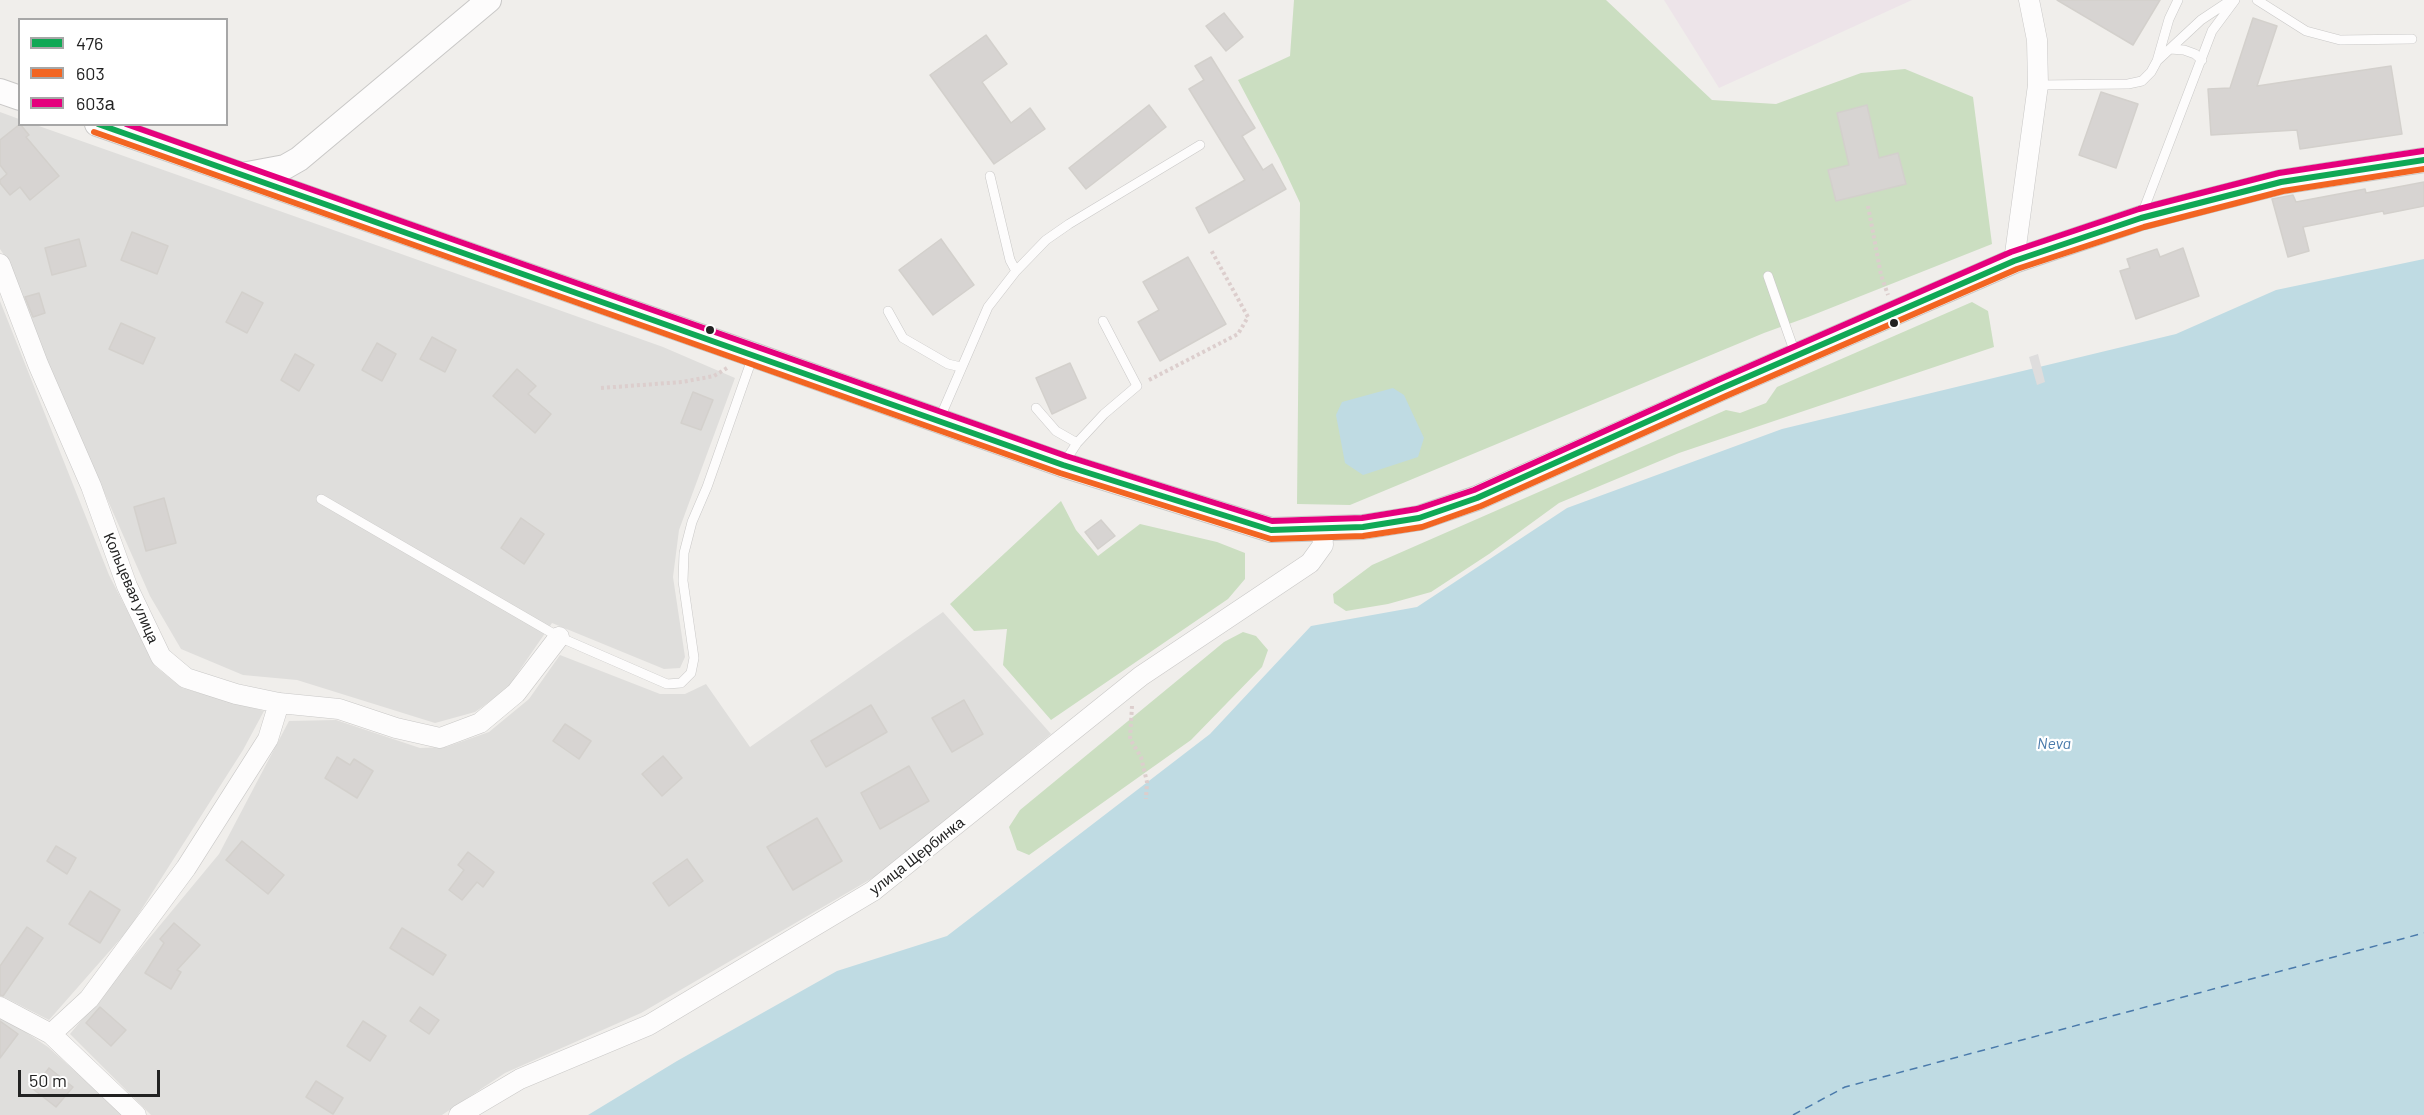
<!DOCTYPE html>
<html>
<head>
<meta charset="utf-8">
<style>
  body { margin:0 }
  #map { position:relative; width:2424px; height:1115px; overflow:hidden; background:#f0eeeb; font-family:Barlow,sans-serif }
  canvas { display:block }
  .legend { position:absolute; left:18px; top:18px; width:210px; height:108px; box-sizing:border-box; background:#fff; border:2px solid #a7a7a7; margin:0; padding:8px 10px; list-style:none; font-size:18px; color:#222 }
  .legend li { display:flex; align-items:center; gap:12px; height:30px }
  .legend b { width:30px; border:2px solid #a7a7a7 }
  .scale { position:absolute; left:18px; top:1070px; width:142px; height:27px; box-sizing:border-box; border:3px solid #222; border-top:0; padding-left:8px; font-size:18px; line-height:21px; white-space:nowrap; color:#222; -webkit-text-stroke:4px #fff; paint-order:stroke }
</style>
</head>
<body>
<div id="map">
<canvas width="2424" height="1115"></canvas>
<ul class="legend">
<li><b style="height:8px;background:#10a855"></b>476</li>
<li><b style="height:8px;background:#f26522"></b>603</li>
<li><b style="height:8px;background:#e5007d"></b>603а</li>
</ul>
<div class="scale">50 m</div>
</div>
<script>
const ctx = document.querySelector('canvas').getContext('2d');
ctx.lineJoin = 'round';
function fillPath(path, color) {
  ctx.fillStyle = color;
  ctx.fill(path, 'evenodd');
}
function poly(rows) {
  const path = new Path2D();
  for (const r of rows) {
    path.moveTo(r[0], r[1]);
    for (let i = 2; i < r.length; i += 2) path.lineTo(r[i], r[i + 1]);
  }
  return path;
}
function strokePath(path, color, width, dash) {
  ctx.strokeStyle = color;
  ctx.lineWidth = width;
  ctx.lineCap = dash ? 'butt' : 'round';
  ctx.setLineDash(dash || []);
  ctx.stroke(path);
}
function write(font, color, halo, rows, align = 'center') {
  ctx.font = font + ' Barlow,sans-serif';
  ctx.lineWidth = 4.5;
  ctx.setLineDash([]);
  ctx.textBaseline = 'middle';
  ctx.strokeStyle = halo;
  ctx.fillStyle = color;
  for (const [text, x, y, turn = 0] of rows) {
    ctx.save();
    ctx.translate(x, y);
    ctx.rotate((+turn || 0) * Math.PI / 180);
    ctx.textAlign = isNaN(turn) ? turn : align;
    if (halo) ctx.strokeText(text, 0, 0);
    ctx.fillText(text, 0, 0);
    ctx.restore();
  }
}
fillPath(poly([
  [0,112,19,119,20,124,36,125,390,250,663,347,735,378,679,530,673,577,685,657,680,668,664,669,552,623,506,690,475,712,435,723,297,680,243,675,181,649,150,596,44,356,6,258,0,249],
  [0,301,109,575,156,667,182,688,264,711,243,750,129,929,49,1020,0,995],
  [943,612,1051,734,888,869,641,1013,505,1073,442,1115,151,1115,70,1034,219,854,289,721,336,720,420,748,446,747,489,732,529,699,560,655,660,694,685,694,706,684,750,747],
  [0,1015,48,1047,124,1115,0,1115]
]), '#dfdedc');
fillPath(poly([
  [1664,0,1912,0,1719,88]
]), '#ede4e9');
fillPath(poly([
  [1294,0,1606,0,1712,100,1776,104,1861,73,1905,69,1973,97,1992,244,1808,317,1764,333,1350,505,1297,504,1300,203,1279,158,1238,80,1290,56],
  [1972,302,1988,311,1994,347,1679,453,1559,503,1489,554,1431,592,1388,604,1346,611,1334,603,1333,594,1372,565,1726,410,1740,413,1766,403,1777,387],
  [1061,501,1076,530,1098,556,1140,524,1217,542,1245,553,1245,579,1228,599,1051,720,1003,665,1007,629,974,631,950,604],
  [1243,632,1256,636,1268,650,1262,667,1191,740,1029,855,1017,850,1009,827,1020,810,1224,642]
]), '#cbdec1');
fillPath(poly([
  [2424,259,2424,1115,588,1115,677,1061,837,971,947,936,1210,734,1311,626,1417,607,1567,508,1782,429,2176,334,2276,290],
  [1393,388,1404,395,1424,438,1418,457,1363,475,1345,463,1336,415,1342,402]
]), '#bfdbe3');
fillPath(poly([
  [2038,354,2045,382,2037,385,2029,357]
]), '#dedddd');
strokePath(poly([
  [1793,1115,1845,1087,2424,933]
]), '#4a7aab', 1.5, [8, 6]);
const building = poly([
  [2057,0,2160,0,2133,45,2057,0],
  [1224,13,1243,37,1226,51,1206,26,1224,13],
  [2253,18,2277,26,2257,86,2391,66,2402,134,2300,149,2297,130,2211,135,2208,89,2230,88,2253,18],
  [986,35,1007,64,982,82,1011,123,1030,108,1045,129,994,164,930,75,986,35],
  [1211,57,1255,128,1242,136,1263,170,1272,164,1286,189,1209,233,1196,208,1245,180,1189,89,1204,80,1195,66,1211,57],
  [2101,92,2138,104,2116,168,2079,155,2101,92],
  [1149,105,1166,127,1086,189,1069,168,1149,105],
  [1867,105,1879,158,1898,153,1906,184,1836,201,1828,170,1849,165,1837,113,1867,105],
  [20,124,29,135,26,137,59,176,30,200,20,187,10,195,0,183,0,180,7,174,0,165,0,140,20,124],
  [2424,182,2424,206,2384,214,2383,211,2303,227,2309,251,2288,257,2272,199,2293,195,2296,202,2365,189,2366,193,2424,182],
  [132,232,168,246,157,274,121,260,132,232],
  [79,239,86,266,52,275,45,248,79,239],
  [941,239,974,285,933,315,899,270,941,239],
  [2183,248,2199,296,2136,319,2120,271,2130,268,2127,259,2157,249,2160,257,2183,248],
  [1188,257,1226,324,1160,361,1138,322,1159,310,1143,282,1188,257],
  [242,292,263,303,247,333,226,322,242,292],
  [39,293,45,313,33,317,25,297,39,293],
  [121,323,155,338,143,364,109,349,121,323],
  [432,337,456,350,445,372,420,359,432,337],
  [377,343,396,354,382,381,362,370,377,343],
  [295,354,314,365,299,391,281,380,295,354],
  [1070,363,1086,398,1052,414,1036,378,1070,363],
  [517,369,536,386,528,394,551,414,535,433,493,396,517,369],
  [693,392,713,400,701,430,681,423,693,392],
  [164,498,176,543,146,551,134,507,164,498],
  [521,518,544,534,524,564,501,548,521,518],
  [1101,520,1115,536,1098,549,1085,532,1101,520],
  [964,700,983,734,952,752,932,718,964,700],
  [871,705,887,732,826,767,811,741,871,705],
  [565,724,591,741,579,759,553,741,565,724],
  [663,756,682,778,662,796,642,774,663,756],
  [337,757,350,765,354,759,373,771,357,798,325,778,337,757],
  [909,766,929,801,880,829,861,793,909,766],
  [817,818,842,861,793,890,767,847,817,818],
  [242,841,284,875,268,894,226,860,242,841],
  [56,846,76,858,67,874,47,861,56,846],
  [468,852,494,872,483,887,477,882,462,900,449,890,464,870,458,865,468,852],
  [687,859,703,881,669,906,653,883,687,859],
  [90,891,120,910,100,943,69,924,90,891],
  [174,923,200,945,177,970,181,972,171,989,145,973,164,943,160,939,174,923],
  [27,927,43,938,3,996,0,995,0,966,27,927],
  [402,928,446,955,433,975,390,948,402,928],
  [100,1007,126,1030,111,1046,86,1023,100,1007],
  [420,1007,439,1020,429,1034,410,1021,420,1007],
  [0,1021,18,1034,0,1058,0,1021],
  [363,1021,386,1036,370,1061,347,1046,363,1021],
  [49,1068,73,1087,56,1107,33,1089,49,1068],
  [316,1081,343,1098,333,1114,306,1097,316,1081]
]);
fillPath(building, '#d7d4d2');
strokePath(building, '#d3d0cc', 1.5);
const service = poly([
  [2257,0,2306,31,2340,40,2412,39],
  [2170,49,2184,50,2195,54,2202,60],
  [2158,60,2201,20,2231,0],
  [2038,85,2128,84,2142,81,2151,72,2157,61,2169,19,2178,0],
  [990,176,1010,260,1016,271],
  [2142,214,2212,31,2235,0],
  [1768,276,1796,356],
  [888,311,903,338,948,364,961,367],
  [1036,408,1056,431,1077,443],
  [939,420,988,307,1016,271,1046,240,1069,224,1200,145],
  [1064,463,1077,443,1104,414,1137,386,1103,321],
  [321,499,559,637,667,684,681,683,691,673,694,658,683,581,684,553,692,522,707,487,753,356]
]);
const minor = poly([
  [2014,261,2038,85,2037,40,2029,0],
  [0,264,38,364,91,486,127,586,161,657,186,678,236,694,279,703,339,709,396,728,440,738,480,723,516,693,559,637],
  [0,1007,51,1034,136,1115],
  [51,1034,89,999,186,868,268,739,279,703],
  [459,1115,520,1079,649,1025,873,891,1141,676,1310,563,1323,545,1322,530]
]);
const tertiary = poly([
  [0,91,20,98],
  [97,124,754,355,1063,465,1271,530,1363,527,1419,518,1477,498,1722,388,2014,261,2141,218,2281,182,2424,160],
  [242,175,285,167,299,159,489,0]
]);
strokePath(service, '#c9c8c7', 10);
strokePath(minor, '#c9c8c7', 21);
strokePath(tertiary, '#c9c8c7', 26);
strokePath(poly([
  [1868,206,1881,275,1888,295],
  [1149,380,1238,334,1248,317,1211,250],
  [601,388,682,382,714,376,727,368],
  [1132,706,1130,739,1141,757,1147,782,1146,799]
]), '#dccecd', 4, [3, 3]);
strokePath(service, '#fdfcfc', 9);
strokePath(minor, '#fdfcfc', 20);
strokePath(tertiary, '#fdfcfc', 24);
strokePath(poly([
  [98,124,1063,465,1271,530,1363,527,1419,518,1477,498,1722,388,2014,261,2141,218,2281,182,2424,160]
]), '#10a855', 6);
strokePath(poly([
  [94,132,1060,473,1271,539,1363,536,1422,527,1481,506,1726,396,2017,269,2144,227,2283,191,2424,169]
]), '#f26522', 6);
strokePath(poly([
  [126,124,1066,456,1272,521,1362,518,1417,509,1474,490,1718,380,2011,252,2139,209,2279,173,2423,151]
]), '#e5007d', 6);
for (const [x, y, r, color] of [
  [1894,323,5,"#222"],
  [710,330,5,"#222"]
]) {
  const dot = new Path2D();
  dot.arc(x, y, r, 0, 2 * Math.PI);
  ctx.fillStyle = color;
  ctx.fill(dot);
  strokePath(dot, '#fff', 2);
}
write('15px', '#222', '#fff', [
  ["Кольцевая улица",131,588,67],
  ["улица Щербинка",917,856,-38]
]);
write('italic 16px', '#4a7aab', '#fff', [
  ["Neva",2054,744]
]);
</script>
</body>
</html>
